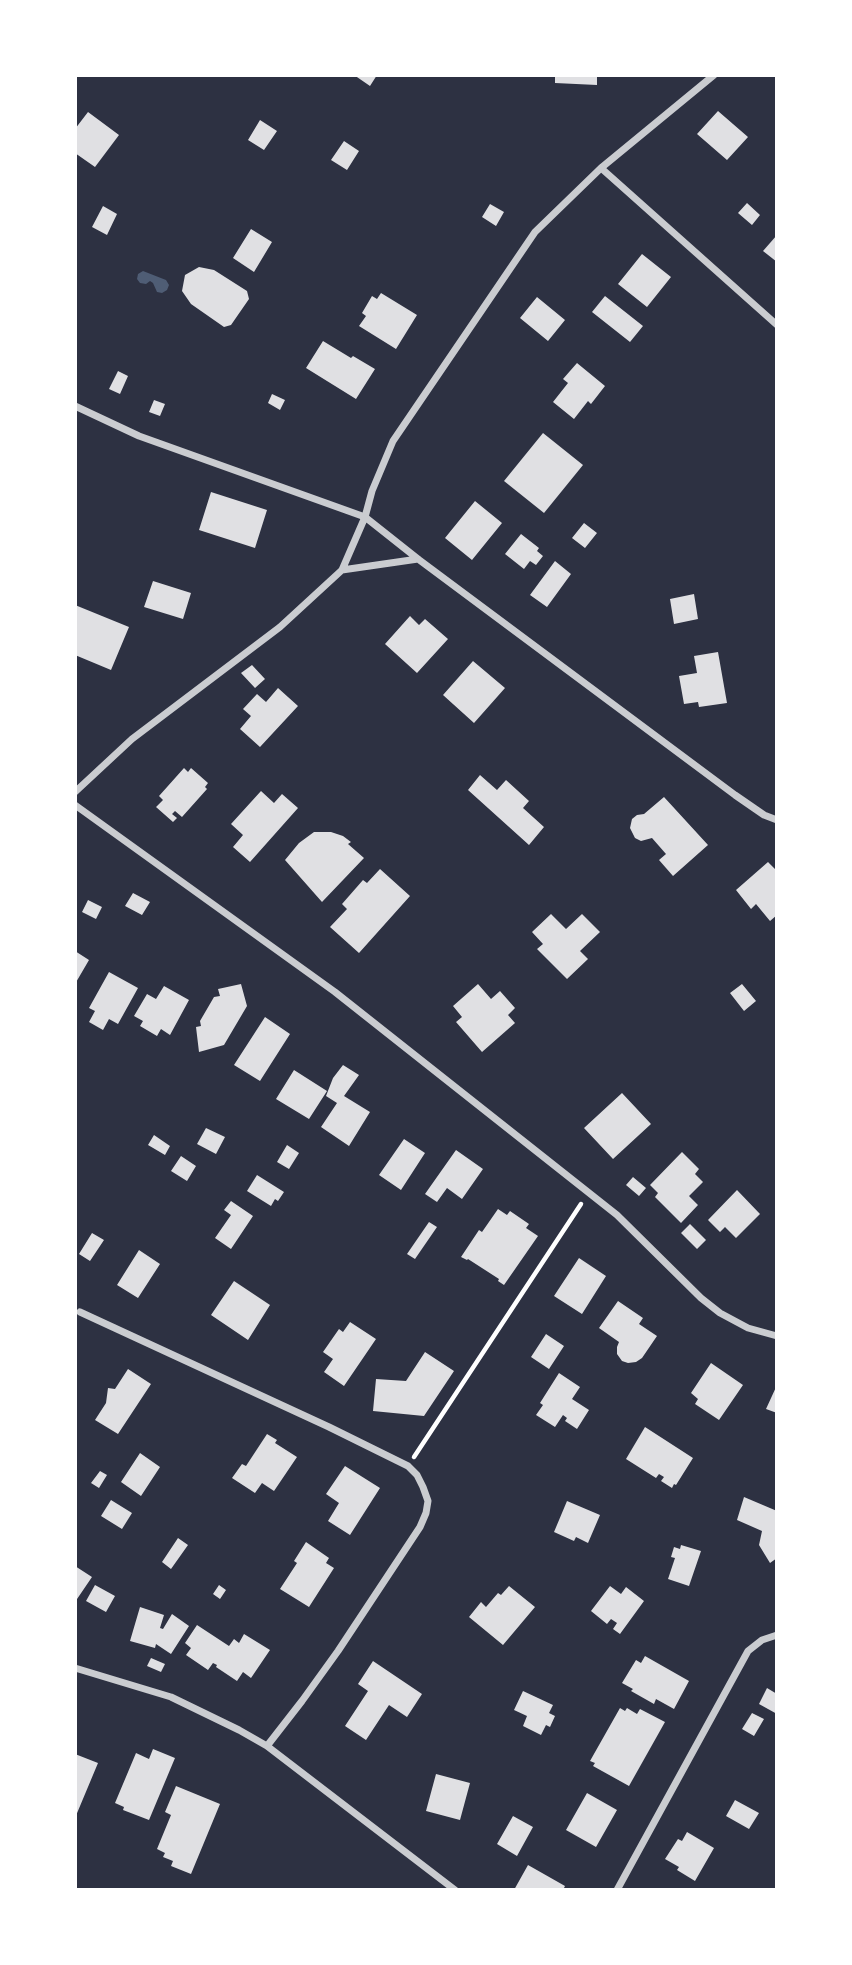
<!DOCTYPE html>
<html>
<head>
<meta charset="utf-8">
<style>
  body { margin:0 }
  #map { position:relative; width:852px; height:1965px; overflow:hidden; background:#2d3142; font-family:Karla,sans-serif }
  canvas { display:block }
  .frame { position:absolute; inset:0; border:77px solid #fff; pointer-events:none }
</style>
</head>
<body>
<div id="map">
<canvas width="852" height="1965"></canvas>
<div class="frame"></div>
</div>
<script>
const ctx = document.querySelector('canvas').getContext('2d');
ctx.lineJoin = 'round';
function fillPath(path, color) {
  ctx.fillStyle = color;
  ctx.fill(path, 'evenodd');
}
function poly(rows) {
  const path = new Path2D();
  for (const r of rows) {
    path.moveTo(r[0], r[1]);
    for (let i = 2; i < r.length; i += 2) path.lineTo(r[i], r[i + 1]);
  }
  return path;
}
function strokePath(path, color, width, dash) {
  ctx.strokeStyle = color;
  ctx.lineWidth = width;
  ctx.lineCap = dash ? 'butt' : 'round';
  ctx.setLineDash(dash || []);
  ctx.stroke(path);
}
fillPath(poly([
  [143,271,166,280,169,285,167,290,162,293,157,292,153,283,150,281,146,284,140,283,137,279,138,274]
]), '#4f5d75');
fillPath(poly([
  [354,75,377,75,370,86],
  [555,75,597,75,597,85,555,83],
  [718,111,748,137,727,160,697,134],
  [88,112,119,135,95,167,75,153,75,129],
  [260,120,277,131,264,150,248,140],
  [344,141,359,151,347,170,331,160],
  [747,203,760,215,752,225,738,213],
  [490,204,504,212,496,226,482,217],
  [103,206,117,214,107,235,92,227],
  [251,229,272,242,254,272,233,258],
  [777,235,777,262,763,251],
  [642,254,671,277,647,307,618,284],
  [199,267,214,270,247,291,249,299,231,325,224,327,191,304,182,291,185,275],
  [381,293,417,315,396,349,359,326,366,316,362,313,372,296,377,299],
  [605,296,643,326,630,342,592,312],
  [537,297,565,320,548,341,520,318],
  [323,341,351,358,353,356,375,369,356,399,306,368],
  [577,363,605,386,591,404,588,401,574,419,553,402,568,383,563,379],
  [118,371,128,376,120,394,109,389],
  [272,394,285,400,280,410,268,403],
  [154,400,165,404,160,416,149,412],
  [543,433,583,465,544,513,504,481],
  [211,492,267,510,255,548,199,530],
  [475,501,502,523,472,560,445,538],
  [584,523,597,533,585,548,572,538],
  [521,534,539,548,537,551,543,556,536,565,530,561,524,569,505,554],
  [555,561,571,574,547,607,530,595],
  [153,581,191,593,183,619,144,607],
  [694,594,698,619,674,624,670,599],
  [75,605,129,627,111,670,75,655],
  [410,616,419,625,425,619,448,639,417,673,385,644],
  [718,652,727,703,699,707,698,702,684,704,679,676,697,673,694,656],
  [473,661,505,688,474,723,443,695],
  [252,665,265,679,255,688,241,673],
  [278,688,298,706,260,747,240,729,251,716,243,709,257,694,266,702],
  [184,768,188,772,191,768,208,783,205,787,207,789,182,817,175,811,172,814,177,818,173,822,156,807,163,800,159,796],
  [480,775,497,790,506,780,529,801,523,808,544,827,529,845,468,790],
  [261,791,274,803,282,794,298,808,250,862,233,847,243,835,231,824],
  [664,797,708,845,673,876,659,860,666,854,652,838,641,841,635,838,630,828,632,819,637,815,644,814],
  [314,832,331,832,343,836,351,842,348,844,364,858,322,902,285,860,299,843],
  [768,862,777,871,777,915,770,921,756,904,751,909,736,890],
  [380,869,410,896,359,953,330,927,347,909,342,904,363,880,367,883],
  [133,893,150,902,142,915,125,906],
  [88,900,102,907,96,919,82,912],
  [551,914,566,929,582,914,600,932,580,951,588,959,567,979,537,949,543,944,532,932],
  [75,951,89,960,75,984],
  [109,972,138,988,118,1024,109,1019,103,1030,89,1022,95,1011,89,1008],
  [241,984,247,1006,224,1045,199,1052,196,1027,201,1026,200,1021,214,997,220,996,218,989],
  [478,984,491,999,500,991,515,1008,508,1015,515,1023,482,1052,456,1022,462,1017,453,1006],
  [742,984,756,1001,744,1011,730,993],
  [164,986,189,1000,170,1035,161,1029,157,1036,140,1026,143,1021,134,1016,147,994,156,999],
  [265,1017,290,1034,260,1081,234,1065],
  [343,1065,359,1075,344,1096,370,1112,349,1146,321,1127,337,1103,326,1096,333,1078],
  [294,1070,327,1091,309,1119,276,1099],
  [622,1093,651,1124,613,1159,584,1128],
  [206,1128,225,1137,216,1154,197,1144],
  [154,1135,170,1146,165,1155,148,1145],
  [404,1139,425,1153,401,1190,379,1175],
  [287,1145,299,1153,289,1169,277,1162],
  [456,1150,483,1169,462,1199,447,1188,437,1202,425,1194],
  [682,1152,699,1169,695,1174,703,1182,689,1196,698,1205,681,1223,655,1197,658,1193,650,1185],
  [181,1156,196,1166,187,1181,171,1171],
  [257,1175,284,1192,278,1201,275,1199,271,1206,247,1191],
  [633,1177,646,1188,639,1196,626,1185],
  [737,1190,760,1214,736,1238,725,1227,720,1232,708,1220],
  [231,1201,253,1216,231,1249,215,1238,231,1215,224,1210],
  [498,1209,507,1215,510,1211,529,1224,526,1228,538,1236,504,1285,498,1281,499,1279,468,1259,467,1260,461,1257,479,1230,482,1232],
  [429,1222,437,1227,415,1259,407,1254],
  [690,1224,706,1240,697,1249,681,1233],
  [92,1233,104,1240,90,1261,79,1254],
  [139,1250,160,1264,138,1298,117,1285],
  [579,1258,606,1276,582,1314,554,1296],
  [234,1281,270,1305,248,1340,211,1315],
  [618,1301,643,1318,639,1324,657,1336,642,1358,636,1362,628,1363,622,1361,617,1354,617,1347,619,1342,599,1328],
  [350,1322,376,1339,344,1386,324,1372,333,1359,323,1352,339,1329,343,1332],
  [546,1334,564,1346,549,1369,531,1357],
  [425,1352,454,1371,424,1416,373,1411,376,1379,406,1381],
  [711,1363,743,1385,719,1420,695,1404,698,1399,691,1393],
  [128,1369,151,1384,118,1434,95,1420,106,1403,108,1388,115,1389],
  [559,1373,580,1387,572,1399,589,1410,577,1429,565,1421,567,1418,563,1415,555,1427,536,1415,543,1405,540,1403],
  [777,1385,777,1413,766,1409],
  [645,1427,693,1458,676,1485,674,1484,672,1488,661,1481,664,1477,659,1474,656,1478,626,1459],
  [267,1434,277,1440,275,1443,297,1457,274,1491,262,1483,255,1493,232,1478,242,1464,246,1466],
  [140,1453,160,1467,141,1496,121,1482],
  [345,1466,380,1488,350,1535,328,1521,339,1503,326,1494],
  [100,1471,107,1475,99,1488,91,1483],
  [744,1497,777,1511,777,1558,770,1563,759,1545,762,1531,737,1520],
  [111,1500,132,1513,122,1529,101,1516],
  [567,1501,600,1515,588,1543,576,1537,574,1541,554,1532],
  [178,1538,188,1545,171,1569,162,1562],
  [306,1542,329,1558,326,1563,334,1568,309,1607,280,1589,297,1563,294,1561],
  [681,1545,701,1551,689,1586,668,1579,675,1558,671,1557,674,1547,680,1549],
  [75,1566,92,1577,75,1602],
  [95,1585,115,1596,106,1612,86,1601],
  [219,1585,226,1590,220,1599,213,1594],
  [509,1586,535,1607,503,1645,469,1617,481,1602,486,1607,498,1593,501,1595],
  [610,1586,621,1594,626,1587,644,1601,620,1634,613,1629,617,1623,611,1619,607,1624,591,1611],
  [140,1607,164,1615,160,1628,163,1629,172,1614,189,1626,171,1654,156,1644,155,1648,130,1641],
  [197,1625,229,1646,234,1639,239,1643,244,1634,270,1650,251,1678,243,1672,237,1681,216,1667,217,1665,213,1663,208,1670,186,1655,191,1648,185,1643],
  [645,1656,689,1681,674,1709,656,1699,654,1704,631,1691,633,1689,622,1683,636,1660,641,1663],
  [151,1658,165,1664,161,1672,147,1666],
  [373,1661,422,1694,407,1717,389,1705,366,1740,345,1726,368,1691,358,1684],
  [767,1688,777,1694,777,1714,759,1704],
  [523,1691,553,1705,549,1713,555,1716,550,1727,546,1725,541,1735,523,1726,527,1716,514,1710],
  [620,1708,625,1711,627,1708,637,1714,640,1709,665,1722,629,1786,593,1766,595,1763,590,1761],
  [752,1713,764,1719,754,1736,742,1729],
  [153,1749,175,1758,149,1820,123,1810,124,1807,115,1803,136,1753,149,1759],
  [75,1754,98,1763,75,1818],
  [436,1774,470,1783,460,1820,426,1811],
  [176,1786,220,1804,191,1874,171,1866,173,1861,163,1857,165,1853,157,1849,171,1815,165,1812],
  [587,1793,617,1810,596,1847,566,1830],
  [735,1800,759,1813,749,1829,726,1816],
  [513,1816,533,1827,517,1856,497,1844],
  [687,1832,714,1848,695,1881,677,1870,679,1867,665,1859,678,1839,682,1841],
  [528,1865,565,1886,563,1890,514,1890]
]), '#e0e0e3');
strokePath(poly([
  [414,1457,581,1204]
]), '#fff', 4.5);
strokePath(poly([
  [601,168,777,325],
  [75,406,139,436,365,517,418,559,735,795,764,815,777,820],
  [342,570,418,559],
  [75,792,132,739,280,627,342,570,365,517,372,491,393,441,535,232,601,168,714,75],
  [75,805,335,992,617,1215,701,1298,720,1313,748,1328,777,1336],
  [80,1312,329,1427,408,1466,417,1475,423,1487,428,1501,426,1513,420,1527,338,1651,302,1701,267,1746],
  [75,1668,171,1697,239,1730,267,1746,455,1890],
  [617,1890,748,1651,762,1640,777,1635]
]), '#caccd0', 7);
</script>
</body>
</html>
